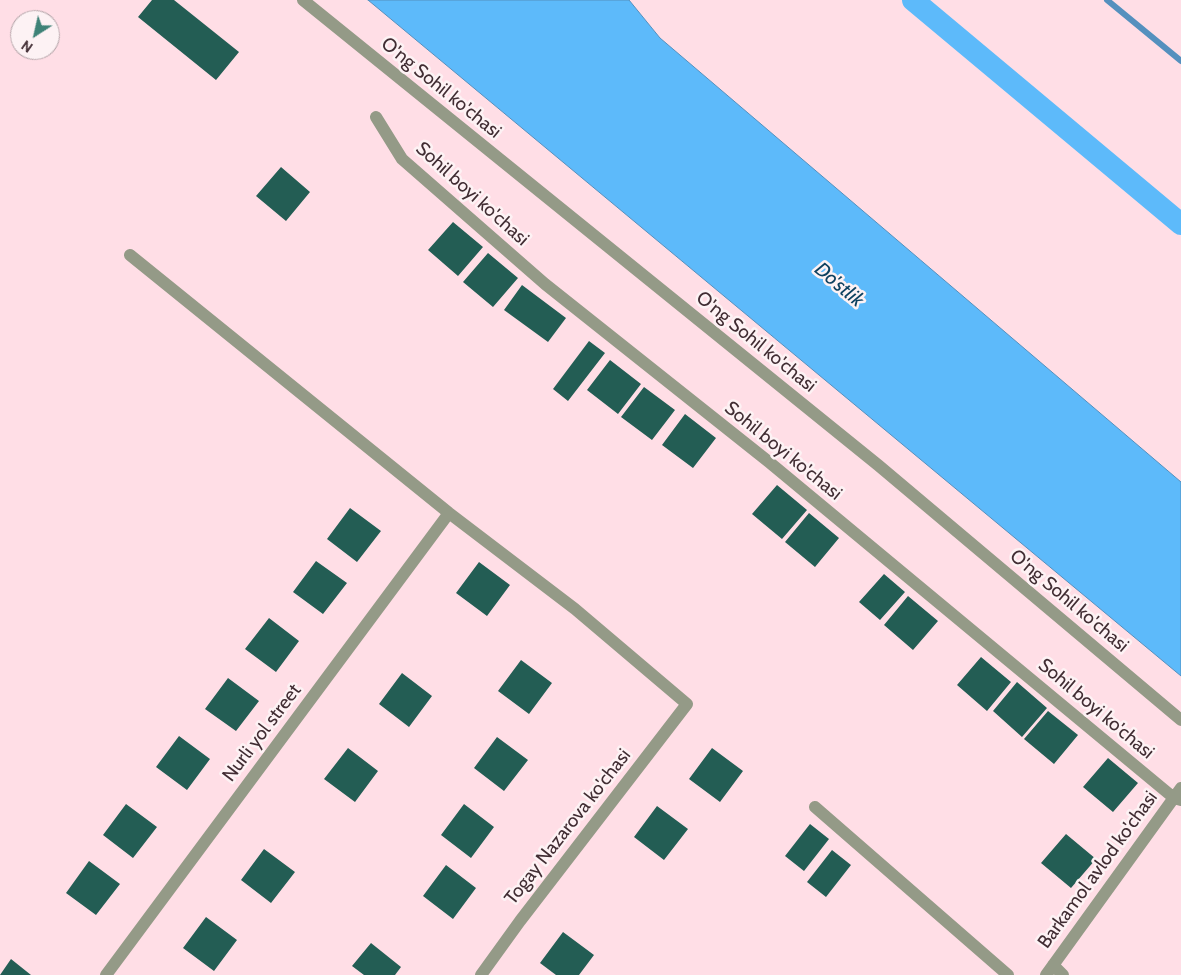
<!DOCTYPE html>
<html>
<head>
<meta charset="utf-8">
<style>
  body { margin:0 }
  #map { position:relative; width:1181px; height:975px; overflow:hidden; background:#ffdee6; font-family:Cabin,sans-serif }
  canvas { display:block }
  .north { position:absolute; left:10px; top:10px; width:50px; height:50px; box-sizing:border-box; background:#fdf2f4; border:1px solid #b2a3a7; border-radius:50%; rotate:215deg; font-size:14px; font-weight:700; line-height:20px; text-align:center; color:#412d33 }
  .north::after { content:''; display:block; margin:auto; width:18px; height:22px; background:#3e8277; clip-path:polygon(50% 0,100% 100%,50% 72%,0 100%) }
</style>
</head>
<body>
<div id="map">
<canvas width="1181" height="975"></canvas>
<div class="north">N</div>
</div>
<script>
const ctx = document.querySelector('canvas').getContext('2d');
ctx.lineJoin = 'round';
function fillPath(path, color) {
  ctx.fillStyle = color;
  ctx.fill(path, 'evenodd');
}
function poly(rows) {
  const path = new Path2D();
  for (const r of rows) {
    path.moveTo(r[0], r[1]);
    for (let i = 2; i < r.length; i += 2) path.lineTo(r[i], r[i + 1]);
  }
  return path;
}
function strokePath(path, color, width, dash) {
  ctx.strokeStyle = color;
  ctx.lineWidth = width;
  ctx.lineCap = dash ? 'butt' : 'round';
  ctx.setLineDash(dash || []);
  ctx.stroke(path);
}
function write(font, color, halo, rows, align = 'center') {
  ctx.font = font + ' Cabin,sans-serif';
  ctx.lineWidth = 5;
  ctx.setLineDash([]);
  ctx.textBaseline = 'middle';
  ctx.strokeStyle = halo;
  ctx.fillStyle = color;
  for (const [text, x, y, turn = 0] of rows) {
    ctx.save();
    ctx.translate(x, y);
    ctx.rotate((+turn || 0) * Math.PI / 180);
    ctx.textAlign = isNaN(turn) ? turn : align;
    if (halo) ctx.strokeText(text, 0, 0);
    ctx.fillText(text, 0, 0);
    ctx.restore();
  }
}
const water = poly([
  [368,0,629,0,660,38,1181,482,1181,676,368,0]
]);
fillPath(water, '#5dbafa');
strokePath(water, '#5590be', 1);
strokePath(poly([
  [1107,0,1181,61]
]), '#5590be', 6);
strokePath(poly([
  [913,0,1181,224]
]), '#5dbafa', 22);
fillPath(poly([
  [152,0,174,0,239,52,216,80,138,17],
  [281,167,310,192,286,221,256,196],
  [453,222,483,247,458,276,428,250],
  [488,253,518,278,493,307,463,282],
  [522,285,566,318,548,342,504,310],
  [589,341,605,353,568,401,553,389],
  [610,360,641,384,618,414,587,390],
  [644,387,675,410,652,440,621,417],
  [685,414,716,438,693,468,662,445],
  [777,485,807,510,782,539,752,514],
  [350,508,381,531,357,562,327,539],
  [809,513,839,538,815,567,785,542],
  [316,561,347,583,323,614,293,592],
  [479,562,510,585,487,616,456,593],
  [884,574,905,592,880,620,859,602],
  [908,596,938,621,913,650,884,625],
  [269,618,299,641,276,672,245,649],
  [981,657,1011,682,987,711,957,685],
  [521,660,552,683,529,714,498,691],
  [402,673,432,696,409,727,379,704],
  [228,678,259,701,236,731,205,709],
  [1017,682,1047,708,1022,737,993,711],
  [1048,711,1078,735,1054,764,1024,739],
  [179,736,210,759,187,790,156,767],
  [497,737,528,760,504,791,474,768],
  [348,748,378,771,355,802,324,779],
  [712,748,743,771,720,802,689,779],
  [1108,758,1138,783,1113,812,1083,787],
  [126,804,157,827,133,858,103,835],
  [464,804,494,827,471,858,441,835],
  [657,806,688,829,664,860,634,837],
  [810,824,829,839,804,871,785,856],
  [1066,834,1096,859,1071,888,1041,863],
  [264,849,295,872,271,903,241,880],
  [832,850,851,865,826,897,807,882],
  [89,861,120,884,96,915,66,893],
  [446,865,476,888,453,919,423,896],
  [206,917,237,940,214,971,183,948],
  [563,932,594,955,579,975,556,975,540,963],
  [371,943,401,967,395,975,364,975,352,966],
  [11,959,31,975,0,975]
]), '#235d54');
strokePath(poly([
  [303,0,878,465,1181,720],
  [376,117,402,159,545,284,769,462,1174,798,1181,800],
  [130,255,449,513,575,609,687,704,520,921,481,975],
  [815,807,1008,975],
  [1053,965,1063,975],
  [106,975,449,513],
  [1046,975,1181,788]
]), '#949a87', 12);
write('19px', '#412d33', '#fdf2f4', [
  ["O'ng Sohil ko'chasi",441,88,39],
  ["Sohil boyi ko'chasi",472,194,42],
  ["O'ng Sohil ko'chasi",756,342,39],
  ["Sohil boyi ko'chasi",783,451,39],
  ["O'ng Sohil ko'chasi",1069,601,40],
  ["Sohil boyi ko'chasi",1096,709,40],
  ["Nurli yol street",262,733,-53],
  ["Togay Nazarova ko'chasi",568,827,-52],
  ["Barkamol avlod ko'chasi",1098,870,-54]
]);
write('italic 20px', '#0d4160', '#fdf2f4', [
  ["Do'stlik",839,285,40]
]);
</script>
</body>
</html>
